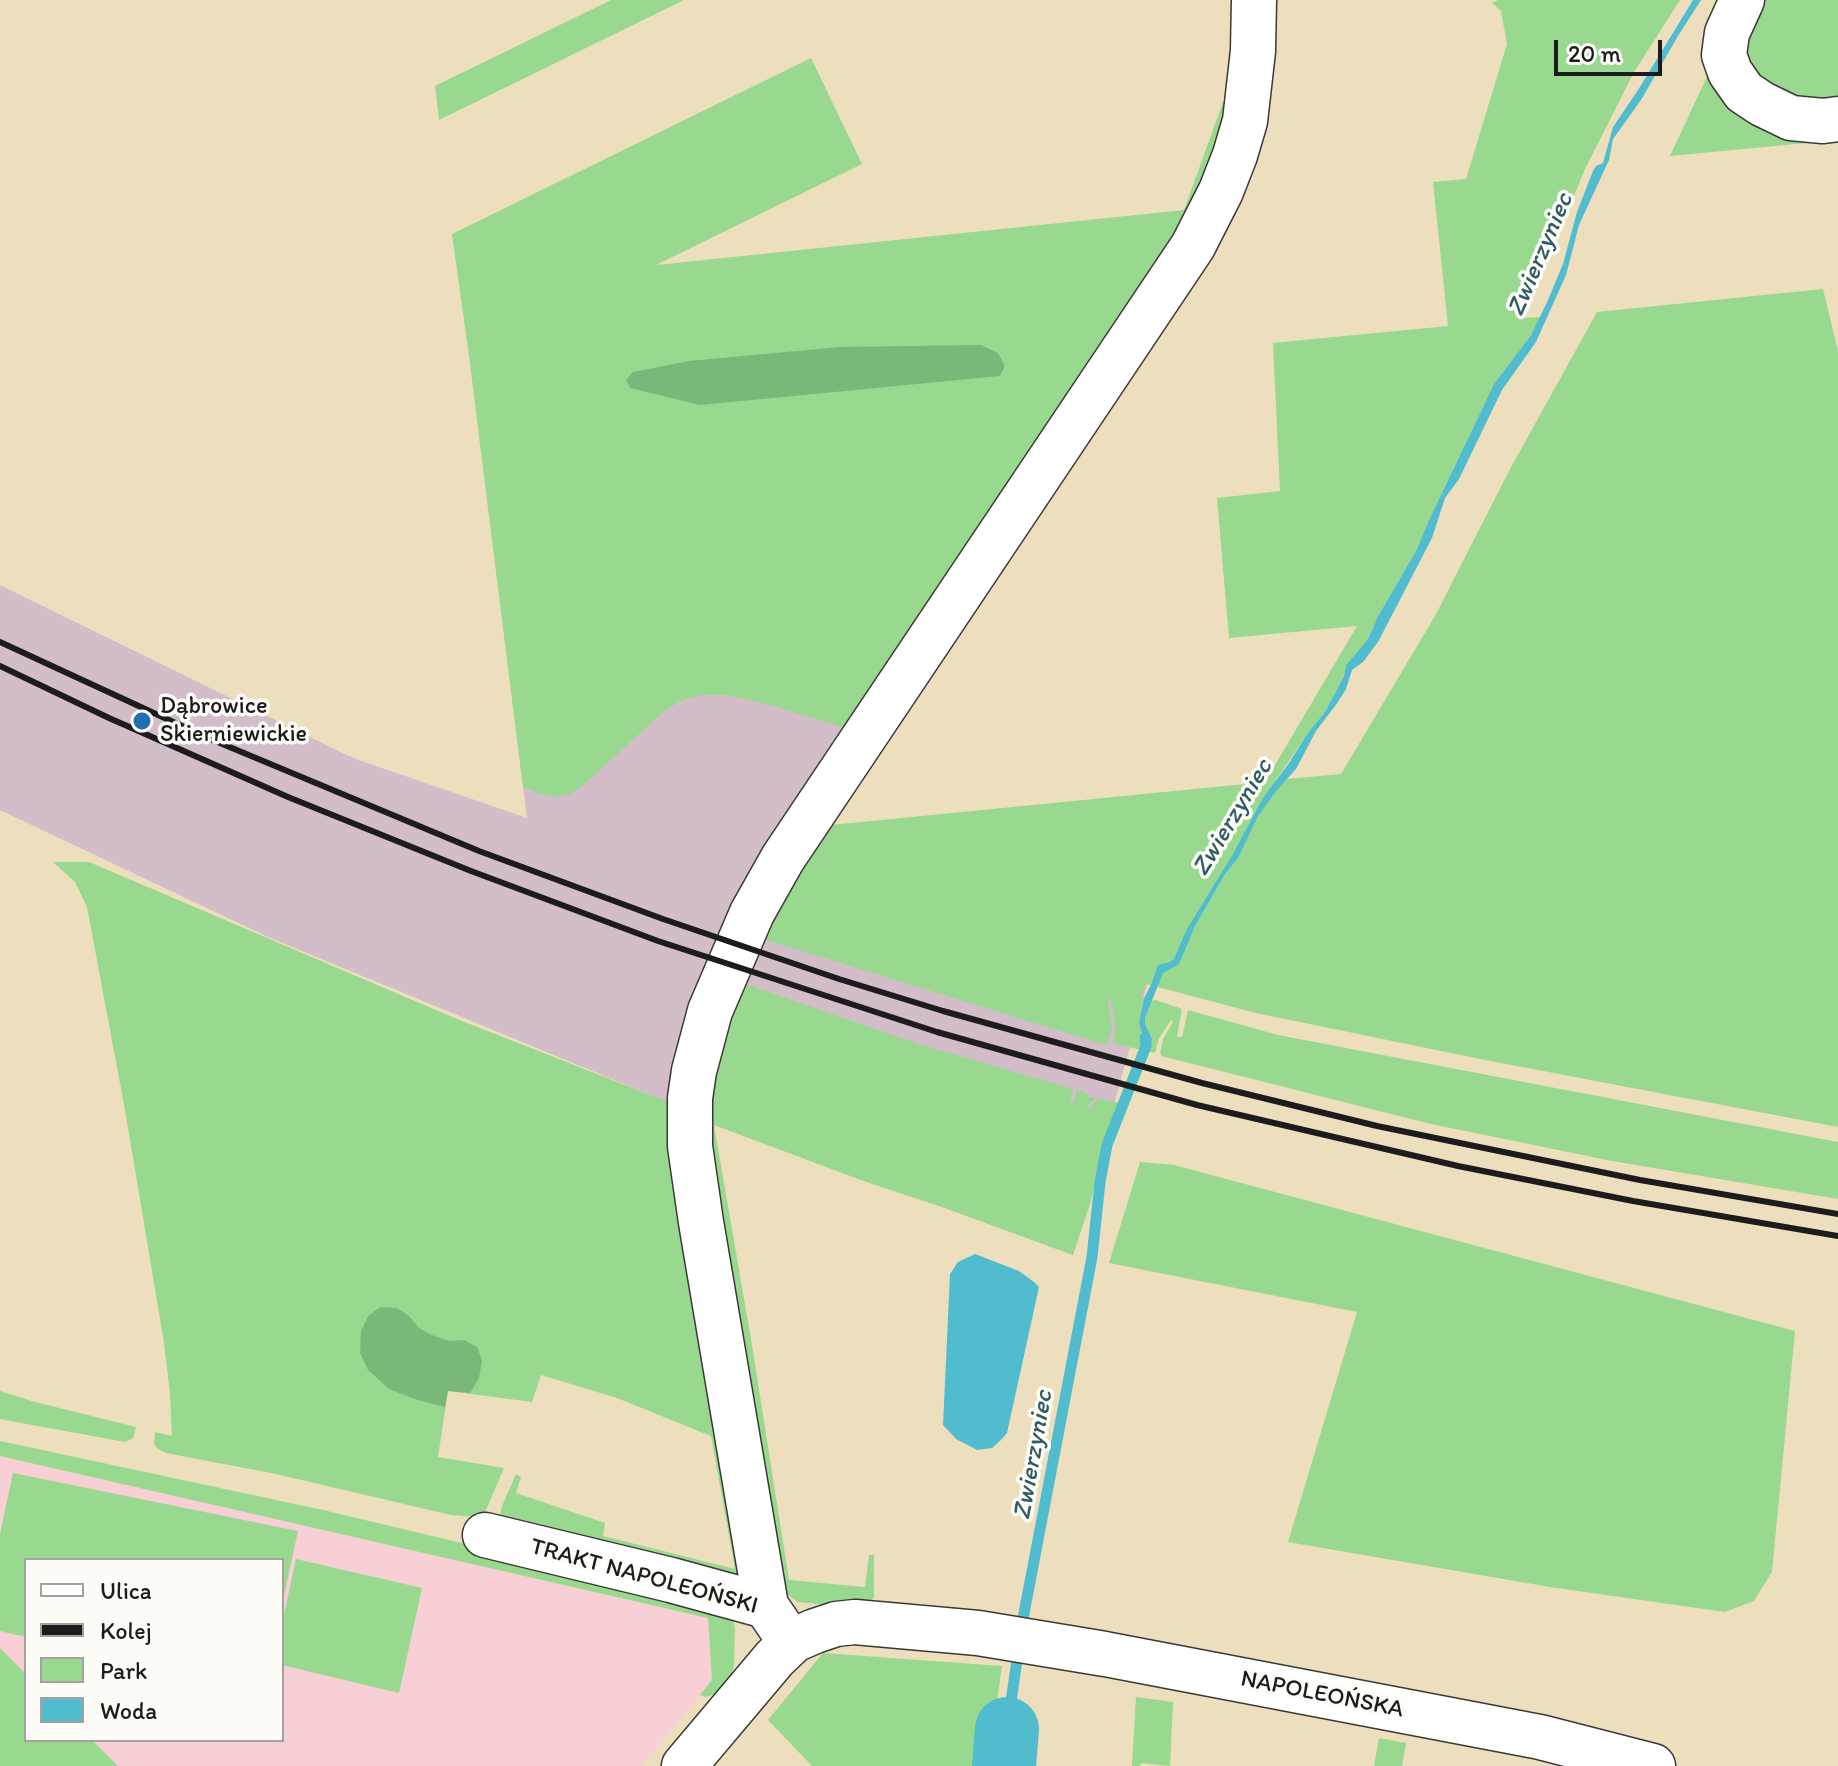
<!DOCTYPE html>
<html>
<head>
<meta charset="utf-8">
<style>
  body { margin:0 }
  #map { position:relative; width:1838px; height:1766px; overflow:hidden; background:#eddfbe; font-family:Itim,sans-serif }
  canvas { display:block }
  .legend { position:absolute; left:24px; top:1558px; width:260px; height:184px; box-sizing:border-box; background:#fdfcf7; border:2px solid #a3a29f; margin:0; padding:10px 14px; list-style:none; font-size:24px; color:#1c1c1c }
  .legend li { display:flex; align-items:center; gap:16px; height:40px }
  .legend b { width:40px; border:2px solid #a3a29f }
  .scale { position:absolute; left:1554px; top:40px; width:108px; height:36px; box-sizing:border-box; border:4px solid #1c1c1c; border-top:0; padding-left:10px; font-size:24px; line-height:28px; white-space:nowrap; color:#1c1c1c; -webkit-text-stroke:6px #fdfcf7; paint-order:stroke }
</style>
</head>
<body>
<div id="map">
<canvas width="1838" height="1766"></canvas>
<ul class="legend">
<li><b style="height:10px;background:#fff"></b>Ulica</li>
<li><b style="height:10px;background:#1c1c1c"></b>Kolej</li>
<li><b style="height:22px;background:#98d88f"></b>Park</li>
<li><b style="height:22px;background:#52bccf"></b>Woda</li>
</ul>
<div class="scale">20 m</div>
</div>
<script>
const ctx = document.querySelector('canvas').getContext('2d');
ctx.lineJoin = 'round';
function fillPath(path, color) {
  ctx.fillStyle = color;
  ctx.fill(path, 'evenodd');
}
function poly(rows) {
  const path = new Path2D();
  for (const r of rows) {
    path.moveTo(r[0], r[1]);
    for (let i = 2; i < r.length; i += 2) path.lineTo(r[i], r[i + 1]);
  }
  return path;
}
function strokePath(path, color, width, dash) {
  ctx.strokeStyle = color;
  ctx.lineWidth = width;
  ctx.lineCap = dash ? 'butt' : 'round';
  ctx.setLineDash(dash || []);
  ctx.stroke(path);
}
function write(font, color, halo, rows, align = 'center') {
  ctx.font = font + ' Itim,sans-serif';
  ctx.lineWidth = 7;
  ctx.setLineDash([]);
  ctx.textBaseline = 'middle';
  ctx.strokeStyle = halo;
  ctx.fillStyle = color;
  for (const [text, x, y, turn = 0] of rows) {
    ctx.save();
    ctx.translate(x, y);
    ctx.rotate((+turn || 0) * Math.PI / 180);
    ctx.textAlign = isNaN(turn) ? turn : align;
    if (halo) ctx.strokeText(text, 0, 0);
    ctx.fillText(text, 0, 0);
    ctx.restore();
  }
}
fillPath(poly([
  [0,1456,708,1618,712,1681,641,1766,118,1766,92,1740,282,1740,282,1560,26,1560,26,1674,0,1648]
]), '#f7cfd4');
fillPath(poly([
  [1079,368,749,884,1152,966,1073,1255,757,1139,268,937,0,810,0,585,353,758,527,818,478,427]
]), '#d2bdc8');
fillPath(poly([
  [611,0,684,0,439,120,435,86],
  [1498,0,1680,0,1634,72,1585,169,1524,318,1540,317,1531,335,1494,384,1429,520,1416,551,1378,616,1368,639,1346,665,1344,676,1325,712,1307,734,1276,780,1341,774,1435,616,1510,469,1597,312,1823,289,1838,351,1838,1127,1480,1059,1256,1013,1146,984,1141,996,1144,998,1139,1023,1144,1041,1141,1050,1112,1043,1116,1030,1111,1000,1108,1001,1112,1028,1106,1045,757,937,821,826,1265,782,1357,626,1229,638,1217,498,1280,491,1273,343,1448,326,1433,182,1466,179,1507,44,1501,11,1492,3],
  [1753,0,1838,0,1838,140,1670,156,1711,68],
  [811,58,862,164,656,265,1184,210,1223,102,1236,105,1197,210,848,729,771,705,727,695,702,695,682,700,663,712,581,787,570,794,555,797,538,793,523,787,469,356,452,234],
  [53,862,89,862,457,1019,676,1105,742,1571,738,1576,499,1519,502,1506,516,1474,521,1477,516,1493,605,1523,603,1536,735,1569,711,1436,617,1398,541,1375,532,1402,448,1391,438,1457,504,1468,486,1510,484,1514,477,1517,451,1515,276,1474,166,1453,158,1449,154,1444,155,1432,172,1436,170,1394,164,1343,125,1110,87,907,75,882],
  [737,981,918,1044,1073,1089,1070,1102,1074,1103,1077,1090,1088,1094,1088,1097,1095,1098,1088,1106,1089,1108,1098,1099,1119,1103,1106,1134,1091,1201,1073,1255,942,1207,869,1183,714,1125,752,1345,789,1580,865,1587,869,1555,874,1555,874,1597,865,1609,798,1602,779,1589,704,1102],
  [1156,1000,1182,1009,1177,1037,1182,1037,1188,1010,1278,1035,1838,1142,1838,1199,1612,1161,1431,1124,1161,1056,1161,1054,1160,1053,1163,1039,1173,1022,1171,1020,1159,1039,1155,1053,1150,1052,1152,1039,1144,1024,1145,1018,1151,1001],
  [1140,1162,1174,1165,1795,1331,1772,1572,1754,1601,1725,1612,1550,1587,1288,1542,1357,1312,1109,1263],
  [0,1391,35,1402,136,1427,133,1438,125,1442,0,1419],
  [0,1441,323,1510,495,1551,733,1619,735,1628,734,1666,729,1684,720,1692,706,1697,700,1695,712,1680,708,1618,0,1456],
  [13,1473,298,1531,282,1604,282,1560,26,1560,26,1637,0,1631,0,1534],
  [296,1559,422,1588,399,1693,282,1665,282,1624],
  [0,1648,26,1674,26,1740,92,1740,118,1766,0,1766],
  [823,1653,1002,1666,988,1766,812,1766,768,1720],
  [1136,1697,1173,1702,1170,1766,1141,1763,1140,1766,1132,1766],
  [1379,1738,1406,1743,1402,1766,1374,1766]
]), '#98d88f');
fillPath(poly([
  [981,345,998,353,1005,366,1000,376,700,405,630,388,626,380,633,372,689,361,840,347],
  [381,1307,397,1308,409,1316,419,1328,432,1335,449,1341,464,1340,477,1347,482,1360,479,1378,470,1393,448,1391,445,1407,418,1400,389,1389,368,1370,360,1353,361,1331,369,1315]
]), '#7ab87a');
fillPath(poly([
  [1693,0,1701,0,1678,36,1641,100,1613,139,1609,160,1579,225,1566,275,1536,342,1502,390,1459,479,1445,498,1432,538,1378,642,1363,662,1352,670,1346,689,1338,702,1316,731,1296,769,1277,790,1258,816,1238,858,1225,874,1195,926,1179,964,1163,973,1145,1018,1145,1024,1152,1039,1150,1052,1141,1050,1144,1041,1139,1023,1144,998,1151,985,1157,968,1158,965,1170,962,1174,959,1187,929,1233,854,1263,798,1289,763,1307,734,1325,712,1344,676,1346,665,1368,639,1378,616,1416,551,1429,520,1494,384,1531,335,1548,300,1563,264,1577,212,1593,171,1596,166,1603,163,1613,127,1638,90],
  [975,1254,1019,1271,1034,1282,1039,1287,1007,1433,1000,1441,992,1448,977,1450,956,1439,943,1425,950,1274,958,1262]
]), '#52bccf');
strokePath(poly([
  [1021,1629,1092,1257,1100,1182,1107,1145,1146,1046,1145,1038],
  [1007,1729,1019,1646]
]), '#52bccf', 11);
strokePath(poly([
  [1004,1766,1007,1729]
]), '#52bccf', 64);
const minor = poly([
  [1742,0,1727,33,1724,55,1730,72,1744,92,1762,104,1791,118,1823,121,1838,119],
  [485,1535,671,1580,766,1606,781,1628],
  [766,1606,701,1222,690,1146,690,1098,694,1071,710,1011,752,913,783,858,1193,246,1221,191,1235,155,1245,121,1253,51,1254,0],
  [684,1766,775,1658,794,1640,815,1631,836,1624,855,1622,978,1633,1105,1654,1540,1737,1653,1766]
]);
strokePath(minor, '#3b3934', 47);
strokePath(minor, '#fff', 44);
strokePath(poly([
  [0,642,208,738,479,851,663,919,839,979,943,1011,1202,1083,1377,1126,1640,1180,1838,1214],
  [0,666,109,718,288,797,471,871,658,941,937,1032,1197,1105,1458,1166,1633,1201,1838,1236]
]), '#1c1c1c', 6);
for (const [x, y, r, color] of [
  [142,721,10,"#1f6fb2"]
]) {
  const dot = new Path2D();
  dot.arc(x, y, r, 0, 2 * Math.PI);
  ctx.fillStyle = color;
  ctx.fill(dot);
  strokePath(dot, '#fdfcf7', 3);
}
write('24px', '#1c1c1c', '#fdfcf7', [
  ["Dąbrowice",160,707],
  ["Skierniewickie",160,735]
], 'left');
write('24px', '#1c1c1c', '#fdfcf7', [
  ["TRAKT NAPOLEOŃSKI",644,1577,15],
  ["NAPOLEOŃSKA",1322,1695,11]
]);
write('italic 26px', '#325c64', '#fdfcf7', [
  ["Zwierzyniec",1541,255,-67],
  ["Zwierzyniec",1233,818,-59],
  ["Zwierzyniec",1034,1455,-80]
]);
</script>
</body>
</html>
